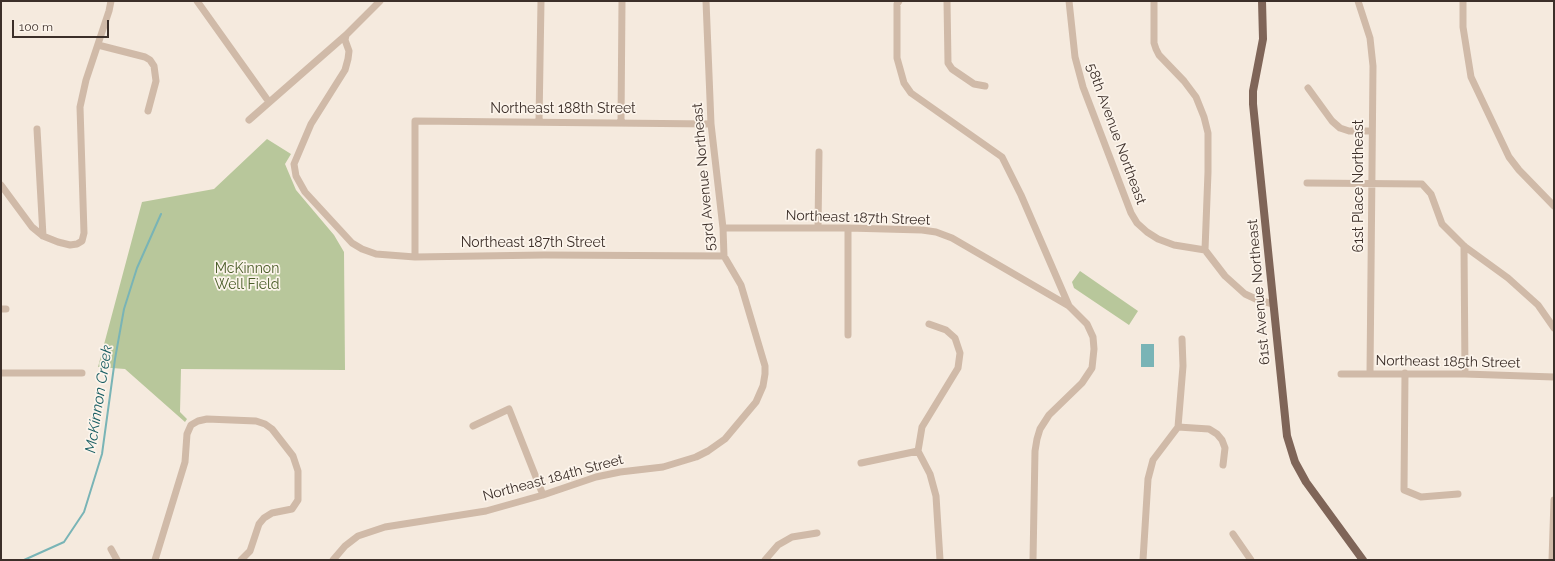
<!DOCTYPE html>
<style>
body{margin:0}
#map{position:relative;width:1555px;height:561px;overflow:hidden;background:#f5eade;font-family:Raleway,sans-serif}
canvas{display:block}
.frame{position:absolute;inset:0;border:2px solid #3c2f29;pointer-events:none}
.scale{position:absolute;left:12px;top:20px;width:97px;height:18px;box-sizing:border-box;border:2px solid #3c2f29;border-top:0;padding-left:5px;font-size:12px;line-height:14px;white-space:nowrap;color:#3c2f29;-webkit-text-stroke:3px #fcf4eb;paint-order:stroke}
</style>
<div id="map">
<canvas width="1555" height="561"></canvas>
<div class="frame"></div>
<div class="scale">100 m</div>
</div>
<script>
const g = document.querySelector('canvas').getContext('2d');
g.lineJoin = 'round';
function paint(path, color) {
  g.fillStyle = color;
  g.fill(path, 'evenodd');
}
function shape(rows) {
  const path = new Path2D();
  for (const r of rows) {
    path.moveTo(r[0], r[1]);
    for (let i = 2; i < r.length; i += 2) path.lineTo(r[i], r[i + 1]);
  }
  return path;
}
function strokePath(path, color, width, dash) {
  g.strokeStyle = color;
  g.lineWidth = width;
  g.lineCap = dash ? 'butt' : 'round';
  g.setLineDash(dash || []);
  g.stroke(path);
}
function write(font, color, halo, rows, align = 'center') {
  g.font = font + ' Raleway,sans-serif';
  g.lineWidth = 3.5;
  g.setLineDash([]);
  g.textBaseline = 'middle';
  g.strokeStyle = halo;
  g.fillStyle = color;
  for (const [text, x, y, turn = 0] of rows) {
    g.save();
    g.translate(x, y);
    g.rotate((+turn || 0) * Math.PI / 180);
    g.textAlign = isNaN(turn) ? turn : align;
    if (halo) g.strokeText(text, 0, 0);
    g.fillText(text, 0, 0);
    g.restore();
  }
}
const green = shape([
 [267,139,291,154,285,164,296,190,334,235,344,252,345,370,181,369,180,412,187,419,185,422,125,369,98,367,142,202,214,189],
 [1080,271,1138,311,1129,325,1074,288,1072,282]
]);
const water = shape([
 [1141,344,1154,344,1154,367,1141,367]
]);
const stream = shape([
 [24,560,64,542,84,512,102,454,115,359,124,309,137,268,161,214]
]);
const minor = shape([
 [197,1,269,102],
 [899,1,897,4,897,58,904,83,911,93,1002,157,1021,195,1069,306],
 [947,1,948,63,952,69,974,84,985,86],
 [1069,1,1075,57,1083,87,1131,213,1137,223,1147,232,1158,239,1174,245,1205,250],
 [1154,1,1154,43,1156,49,1159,55,1184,81,1196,97,1204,117,1208,133,1208,172,1205,250,1225,276,1245,294,1258,300,1273,304],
 [1358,1,1370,38,1373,66,1370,373],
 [1463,1,1463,27,1471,77,1509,157,1519,170,1554,206],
 [346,35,345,40,349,51,348,59,345,70,311,124,294,164,296,176,305,192,352,243,362,249,376,254,415,257,544,255,724,256],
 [98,45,145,57,150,60,154,66,156,81,148,111],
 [1308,88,1332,121,1340,128,1349,131,1371,131],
 [249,120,346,35,380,1],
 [539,122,541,1],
 [621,123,622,1],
 [37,129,43,236],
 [1307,183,1422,184,1431,194,1442,224,1464,246,1508,278,1538,305,1554,328],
 [1,185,32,227,43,236,58,242,70,245,77,244,82,241,84,233,80,107,86,80,109,11,111,1],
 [723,228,848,228,922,230,936,232,952,238,1069,306,1087,324,1093,337,1094,349,1092,368,1082,383,1049,415,1040,429,1037,439,1035,451,1033,560],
 [818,228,819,152],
 [1464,246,1465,374],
 [415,257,415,121,711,124],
 [1,309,6,309],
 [929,324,946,330,955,338,960,353,958,368,922,427,918,451,930,474,936,496,940,560],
 [848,335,848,228],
 [1,373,82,373],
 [1405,373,1404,490,1421,497,1458,494],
 [1341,374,1465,374,1554,377],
 [473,426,509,409,543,495],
 [1178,427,1209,429,1217,434,1222,440,1225,448,1223,465],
 [861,463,918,451],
 [1233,534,1251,560],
 [111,549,117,560],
 [155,560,185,462,187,434,191,425,198,421,207,419,256,421,265,424,272,429,293,456,298,471,298,500,292,509,272,513,264,518,259,524,250,551,241,560],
 [333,560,345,546,358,536,385,527,486,511,543,495,596,477,620,472,663,467,696,457,708,451,725,439,756,402,763,386,765,374,765,366,741,285,724,256,723,228,711,124,706,1],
 [765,560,778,545,792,537,817,533],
 [1143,560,1148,479,1153,460,1178,427,1183,366,1182,339],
 [1552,560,1554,500]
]);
const major = shape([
 [1262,1,1263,39,1253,91,1253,104,1287,436,1295,462,1306,482,1363,560]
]);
const streetNames = [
 ["Northeast 188th Street",563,109],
 ["58th Avenue Northeast",1116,134,70],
 ["53rd Avenue Northeast",704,177,-95],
 ["61st Place Northeast",1359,186,-90],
 ["Northeast 187th Street",858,218,2],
 ["Northeast 187th Street",533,243],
 ["61st Avenue Northeast",1259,292,-95],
 ["Northeast 185th Street",1448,362,1],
 ["Northeast 184th Street",553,478,-15]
];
const parkNames = [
 ["McKinnon",247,269],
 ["Well Field",247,285]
];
const waterNames = [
 ["McKinnon Creek",99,399,-81]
];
paint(green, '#b8c79b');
paint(water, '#79b4b6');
strokePath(stream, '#79b4b6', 2);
strokePath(minor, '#d0baa8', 7);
strokePath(major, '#7f6558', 8);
write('14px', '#3c2f29', '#fcf4eb', streetNames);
write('14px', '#4a5d29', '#fcf4eb', parkNames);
write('italic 15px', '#195e63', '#fcf4eb', waterNames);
</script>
